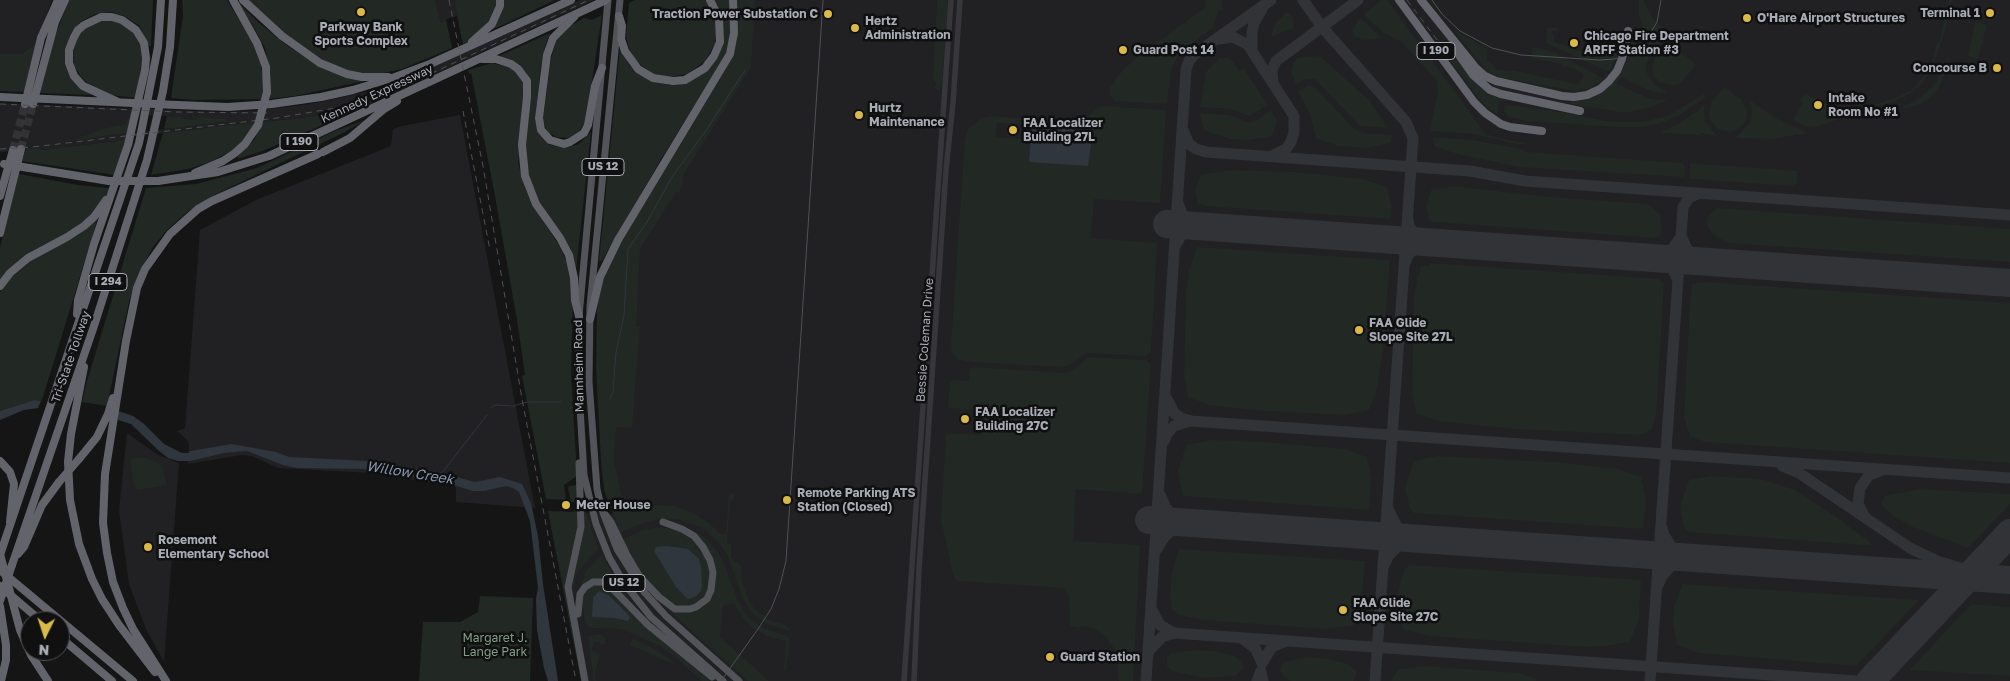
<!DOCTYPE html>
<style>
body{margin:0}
#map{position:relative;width:2010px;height:681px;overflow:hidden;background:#151516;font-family:"Golos Text",sans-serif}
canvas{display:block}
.north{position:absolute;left:20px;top:611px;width:50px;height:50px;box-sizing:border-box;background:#101011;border:1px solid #4d4e53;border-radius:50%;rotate:184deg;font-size:14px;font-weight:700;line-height:20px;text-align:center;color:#a9abb5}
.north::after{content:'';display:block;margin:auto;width:18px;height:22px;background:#dab949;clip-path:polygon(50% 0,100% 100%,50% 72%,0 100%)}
</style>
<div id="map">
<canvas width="2010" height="681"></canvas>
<div class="north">N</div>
</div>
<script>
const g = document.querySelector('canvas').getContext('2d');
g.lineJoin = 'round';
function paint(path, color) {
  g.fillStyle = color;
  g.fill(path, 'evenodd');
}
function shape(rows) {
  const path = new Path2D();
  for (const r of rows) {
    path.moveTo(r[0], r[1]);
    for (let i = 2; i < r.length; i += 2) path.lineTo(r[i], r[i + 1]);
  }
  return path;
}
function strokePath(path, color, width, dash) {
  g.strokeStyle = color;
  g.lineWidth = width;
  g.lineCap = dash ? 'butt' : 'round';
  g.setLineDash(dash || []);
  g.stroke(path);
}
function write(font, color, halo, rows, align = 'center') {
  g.font = font + ' "Golos Text",sans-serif';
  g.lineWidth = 5;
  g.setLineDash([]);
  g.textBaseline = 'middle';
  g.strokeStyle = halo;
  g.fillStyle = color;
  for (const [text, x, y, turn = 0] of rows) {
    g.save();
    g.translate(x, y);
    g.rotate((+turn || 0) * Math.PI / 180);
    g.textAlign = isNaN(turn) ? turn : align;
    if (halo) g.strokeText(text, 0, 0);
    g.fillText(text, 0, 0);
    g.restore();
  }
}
const built = shape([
 [0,0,52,0,36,43,22,54,0,53],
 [435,0,494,0,462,41,457,16,447,19,441,24],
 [580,0,594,0,368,105,315,116,127,137,117,141,41,150,37,148,0,152,0,103,221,112,253,111,310,104,372,91,411,77],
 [153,115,175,117,172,128,127,134,130,118],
 [748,0,2010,0,2010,681,581,681,548,511,617,514,611,495,625,247,744,65],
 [460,115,535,508,456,502,456,487,372,473,278,468,252,456,242,455,188,464,189,446,188,441,177,431,185,428,200,230,256,200,391,146,393,129,402,126],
 [127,433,158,455,179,463,164,662,146,629,129,584,119,510]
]);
const green = shape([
 [69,0,153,0,151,46,148,46,140,26,124,16,112,12,95,14,80,22,70,35,66,55,83,89,92,95,40,93,55,36],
 [182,0,227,0,252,41,261,66,264,85,264,97,261,97,261,99,194,100,171,98,183,16],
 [236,0,258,22,289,47,321,67,345,77,364,81,295,96,269,99,271,74,265,48,254,28],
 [246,0,435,0,441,23,446,20,452,48,402,69,383,73,359,73,333,66,315,55,291,39,259,13],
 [455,0,497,0,494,18,472,40,463,44],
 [503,0,555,0,492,30,499,18],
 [635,0,705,0,709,4,717,24,715,44,705,61,687,74,669,77,654,75,637,62,630,51,626,37,629,3],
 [714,0,729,0,730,42,725,56,660,161,602,261,599,261,620,48,630,66,641,75,655,82,670,85,687,82,702,74,717,58,723,21],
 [736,0,755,0,751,67,683,175,683,181,679,192,676,192,640,249,636,327,640,327,632,427,629,428,616,427,614,460,621,494,627,511,655,505,675,506,693,513,709,523,720,534,726,534,729,494,734,493,734,499,730,500,727,543,731,544,731,557,735,562,741,565,742,582,749,601,754,608,769,620,786,625,790,630,787,630,766,624,752,613,744,601,727,554,718,542,703,528,678,519,657,519,635,526,620,533,604,490,601,462,596,367,597,310,600,289,608,267,618,247,734,54,737,39],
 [937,0,948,0,942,84,940,89,937,90,934,88,937,85,933,79],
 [1205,0,1222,0,1223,9,1219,11,1213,25,1214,27,1179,53,1171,70,1167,104,1115,101,1112,98,1109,93,1110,87,1123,70,1139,56,1206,7],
 [1381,0,1387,0,1473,116,1482,131,1493,137,1528,144,1516,144,1474,134,1431,131,1431,124,1438,93,1437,81,1403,43,1384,33,1364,15],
 [1639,0,1643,0,1652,18,1677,43,1650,34,1644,29,1639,15],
 [1949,0,1952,0,1947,24,1933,67,1922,83,1911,93,1894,101,1815,127,1805,126,1793,120,1803,102,1800,101,1806,94,1835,109,1849,111,1872,106,1898,97,1913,89,1930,69,1937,43,1939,43],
 [1286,13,1289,13,1294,19,1293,28,1271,37,1275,24],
 [602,15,586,120,579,131,569,138,556,137,547,131,543,120,551,59,557,39,570,26,584,18,592,20],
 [1360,18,1381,37,1382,38,1364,40,1354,36,1353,29],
 [108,20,116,21,129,28,141,43,142,54,137,98,111,95,92,87,81,77,74,66,73,52,78,36,83,30,94,23],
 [1975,22,1987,25,1978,59,1968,56],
 [1547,28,1558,28,1559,30,1552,31,1552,34,1554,35,1554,42,1574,48,1574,50,1581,51,1581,52,1590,53,1600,32,1615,33,1617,35,1620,39,1620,47,1608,74,1600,82,1590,88,1575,91,1499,77,1490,73,1482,65,1454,30,1488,49,1487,60,1495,66,1495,69,1508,71,1511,70,1577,84,1580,83,1584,74,1572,68,1562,66,1562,64,1531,58,1532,49,1534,47,1553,52,1603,78,1609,72,1546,43],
 [550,33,546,43,541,66,535,118,538,133,550,145,564,148,579,144,591,132,576,271,567,245,533,191,526,166,526,141,531,85,526,73,515,62,499,56],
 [1634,34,1662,43,1651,53,1646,66,1647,73,1654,84,1668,92,1658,93,1647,90,1621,77,1617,84,1651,99,1668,100,1648,108,1629,112,1619,112,1571,104,1571,101,1586,100,1595,97,1614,82,1627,61],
 [36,43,24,92,0,91,0,53,22,54],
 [1668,48,1679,50,1696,65,1681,83,1673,86,1660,82,1654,76,1652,69,1655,57,1662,50],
 [1950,54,1944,77,1938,89,1929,99,1918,105,1903,109,1903,107,1918,99,1934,86],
 [1316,56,1322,58,1369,100,1388,128,1360,126,1315,79,1305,79,1296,85,1291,71,1295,61,1298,58],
 [1220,58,1227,58,1233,62,1239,70,1244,69,1268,105,1249,116,1232,109,1200,107,1206,72],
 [1456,58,1480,87,1495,96,1505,99,1498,105,1498,115,1481,102,1451,62],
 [492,63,511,68,516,72,524,84,518,163,525,188,532,204,560,247,570,270,573,296,571,373,577,476,564,485,566,500,546,499,522,376,525,375,517,320,495,196,473,82,471,73,469,74,468,70],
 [1309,85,1316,88,1355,130,1364,133,1392,135,1390,143,1367,148,1352,147,1338,146,1316,138,1310,114,1298,91],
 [1724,87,1741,99,1747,111,1746,119,1743,125,1737,130,1730,132,1717,129,1710,119,1709,110,1712,101],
 [1704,94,1706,97,1678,116,1659,124,1641,127,1614,127,1527,121,1507,116,1504,112,1505,107,1509,105,1566,113,1606,121,1641,122,1667,116],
 [1749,100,1776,118,1807,133,1773,139,1736,138,1750,123,1752,110],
 [368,105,265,150,238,159,238,156,254,140,262,122,315,116],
 [1103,106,1166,110,1160,203,1094,199,1091,238,1157,243,1151,353,1146,356,1087,353,1069,365,1061,367,970,362,958,359,952,353,951,343,965,140,968,129,982,118,992,116,1015,118,1022,119,1022,124,997,123,996,137,1025,139,1028,121,1047,126,1057,125,1076,117,1090,115,1098,107],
 [1704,106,1705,122,1717,136,1701,133,1700,135,1660,133,1678,124],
 [1271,110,1277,121,1272,136,1249,140,1229,139,1204,130,1200,113,1229,115,1250,123,1256,121],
 [167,116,181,117,181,119,197,120,198,117,227,119,227,121,164,129],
 [128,118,132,118,128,133,73,140,106,128,126,124],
 [365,120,345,132,214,195,187,212,167,230,153,247,140,272,129,301,107,406,82,402,87,381,146,188,196,184,257,168,335,131],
 [256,122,245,140,233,150,210,162,188,169,151,175,163,133],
 [127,137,114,175,22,161,26,149,37,148,41,150,117,141],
 [1433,137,1473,140,1521,149,1526,152,1683,163,1685,167,1684,177,1519,167,1457,154,1434,146],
 [1690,163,1797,171,1797,182,1793,186,1691,179,1689,177],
 [1230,170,1294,172,1364,179,1387,187,1392,210,1391,219,1205,206,1198,204,1195,190,1201,175],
 [19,174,78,185,109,188,101,204,93,215,77,227,38,248,11,268,0,282,0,247],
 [1455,186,1539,196,1648,204,1660,215,1662,228,1660,236,1655,238,1435,222,1429,220,1426,206,1431,190],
 [1717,208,2010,229,2010,262,1729,243,1713,235,1706,224,1707,217],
 [97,221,43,397,41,401,34,400,0,411,0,292,11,278,32,260],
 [1197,247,1390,260,1382,357,1377,389,1369,410,1346,415,1264,411,1209,405,1188,397,1184,374,1186,292,1189,270],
 [1431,263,1658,279,1664,283,1656,416,1651,430,1640,435,1515,429,1437,421,1416,413,1412,391,1414,299,1417,280,1421,266,1429,266],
 [1705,282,2010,303,2010,463,1705,442,1690,436,1684,418,1690,302,1692,284],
 [1089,357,1146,360,1151,364,1142,494,1076,489,1075,498,1073,541,1140,545,1133,681,1119,681,1117,656,1112,645,1104,635,1093,628,1081,626,1080,628,1070,626,1069,597,1064,588,959,581,954,578,941,520,946,435,951,433,981,435,983,411,950,408,948,406,950,382,953,380,969,381,970,370,973,367,1064,373,1074,369],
 [1211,440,1266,442,1345,449,1367,457,1371,479,1369,510,1184,496,1182,493,1178,471,1186,445],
 [1437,456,1555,462,1619,469,1641,477,1646,500,1643,529,1414,513,1410,509,1405,487,1414,461],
 [142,457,157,462,162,467,167,485,138,490,134,487,130,459],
 [1711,476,1761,479,1795,490,1836,517,1875,546,1689,532,1684,528,1680,507,1689,480],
 [577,485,578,532,567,576,584,681,581,681,548,511,574,512,575,502,571,502,568,488,569,486],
 [1920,489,2010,494,2010,504,1968,548,1913,527,1896,518,1881,504,1884,496],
 [583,502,598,549,578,571,572,591,570,586],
 [660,527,681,531,695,541,705,555,710,575,708,590,704,597,697,604,687,607,670,603,648,582,622,540,643,530],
 [689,529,706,538,718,553,725,565,738,601,749,618,763,628,787,636,790,639,786,670,784,670,786,641,767,636,753,628,743,618,734,604,723,605,720,637,769,681,748,681,665,607,666,606,672,610,707,603,713,560,704,543],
 [1180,549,1365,561,1360,619,1352,626,1324,629,1203,620,1179,615,1172,609,1170,596,1172,573,1178,552],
 [601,555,629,599,628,600,612,584,604,579,594,579,580,589,586,571],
 [1410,565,1641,580,1639,619,1630,642,1605,646,1586,647,1430,636,1405,630,1401,627,1397,618,1399,588,1404,570],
 [600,584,606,586,651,631,710,681,702,681,678,659,661,647,636,635,621,629,592,628,588,626,585,622,582,600,584,592,591,586],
 [1683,584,1919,600,1856,666,1699,653,1677,645,1673,623,1674,606],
 [480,596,533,598,530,681,419,681,423,622,460,622,478,612],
 [1971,604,2010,607,2010,676,1910,670],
 [600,634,605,638,605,645,595,641,591,650,600,654,595,672,596,681,594,681,588,638,589,636],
 [633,638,661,653,678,666,630,645],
 [1196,650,1214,651,1234,656,1241,661,1243,669,1235,676,1203,678,1172,671,1167,666,1167,658,1172,653],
 [1307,657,1328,659,1348,664,1356,671,1356,676,1353,681,1291,681,1283,676,1280,670,1284,662],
 [1426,666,1519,673,1535,678,1536,681,1391,681,1396,672,1400,669]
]);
const water = shape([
 [1078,120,1094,122,1088,166,1029,162,1032,127,1043,129,1058,129],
 [34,400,41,401,38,408,24,410,0,420,0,411],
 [118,411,133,416,144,424,164,444,182,453,188,453,191,451,231,444,276,452,289,457,368,461,435,471,475,482,500,477,522,484,531,503,538,536,543,584,558,681,548,681,544,668,537,630,536,598,538,588,530,521,519,492,513,488,506,486,484,491,473,491,440,481,363,469,297,468,283,465,247,451,224,453,190,461,178,461,168,458,158,450,131,424,118,420],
 [667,546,688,549,699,559,701,567,702,585,701,591,695,597,688,599,676,587,654,551,656,547],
 [599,591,608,595,621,607,630,617,628,621,614,618,592,617,593,598]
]);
const stream = shape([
 [610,399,613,392,616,352,624,315,628,249,647,222,672,177,707,129,745,70],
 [491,408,495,405,513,406,527,402,561,402],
 [441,474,487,415]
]);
const taxiway = shape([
 [1303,0,1322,27,1406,122,1413,138,1375,681],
 [1219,39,1233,37,1248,45,1294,116,1294,133,1291,142,1286,149,1272,156],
 [1252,50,1252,33,1254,23,1262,9],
 [1273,83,1272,70,1276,61,1358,0],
 [1182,128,1189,144,1196,149,1206,152,1470,171,1525,181,2010,215],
 [1178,203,1183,216,1199,227],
 [1408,219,1409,226,1415,234,1424,240,1434,242],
 [1682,238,1686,247,1692,255,1707,261],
 [1175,246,1182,234,1190,229,1199,227],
 [1654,257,1671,251,1680,238],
 [1654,257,1663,260,1671,266,1678,280],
 [1405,263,1408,255,1415,248,1432,243],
 [1191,421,2010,478],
 [1164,441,1167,434,1174,426,1191,421,1181,418,1174,413,1167,399],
 [1782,466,1799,473,1910,548,1937,561,1973,572,2010,580],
 [1865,517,1858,504,1860,488,1869,475,1880,471],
 [1662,528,1664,535,1671,546,1680,554,1692,558],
 [1157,549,1165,536,1175,528,1187,523,1174,517,1166,508,1161,496],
 [1384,565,1389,555,1397,547,1417,539,1397,527,1388,509],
 [1658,585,1662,576,1670,567,1681,561,1692,558],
 [1152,610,1160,625,1174,633],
 [1243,639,1255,648,1262,663,1272,647,1284,642],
 [1148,652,1162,637,1174,633,1856,681],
 [1146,681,1186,70,1189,61,1195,54,1271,0],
 [1257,681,1261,671,1263,681],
 [1650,681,1683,207,1689,198,1699,193]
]);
const runway = shape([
 [1167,224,2010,283],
 [1149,520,2010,580],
 [1870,681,2010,533]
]);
const motorwayTunnel = shape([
 [21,149,33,104],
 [13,150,25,104]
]);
const tertiary = shape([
 [904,681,951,0],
 [914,681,919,569,946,170,953,103,960,0]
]);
const primary = shape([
 [608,0,579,316,579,390,584,475,596,524,609,557,624,583,651,617,723,681],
 [620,0,590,306,589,382,597,489,602,510,617,549,645,593,666,616,739,681],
 [579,463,581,527,568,587,585,681],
 [605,514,611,522,627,555,640,577,659,597,675,609,690,609,696,607,707,599,711,590,713,572,710,560,703,547,694,536,682,529,663,522],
 [578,614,580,594,585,587,593,582,606,582,648,625,712,677]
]);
const motorway = shape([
 [233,0,257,43,266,67,267,92],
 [243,0,282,36,320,63,347,74,362,77,388,77],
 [1399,0,1474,102,1485,113,1501,124,1510,127,1542,131],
 [1421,0,1476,68,1485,76,1496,81,1562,96,1574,97,1587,95,1600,89,1609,81,1617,71,1622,59,1628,31],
 [619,16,622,26,621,39,625,51,638,69,653,78,673,81,685,80,705,68,714,56,720,42,719,18,710,0],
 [574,17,553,38,547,55,539,118,541,130,550,140,564,144,570,142,584,133,588,125,595,86,602,68],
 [472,42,492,24,500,6,500,0],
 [1454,48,1473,75,1490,90,1501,94,1580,111],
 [482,59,496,59,511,64,518,69,527,81,527,97,522,145,525,176,536,204,560,238,569,255,574,278,575,300,579,316],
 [0,97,21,98],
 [47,99,133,103],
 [25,104,41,38,58,0],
 [33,104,55,22,65,0],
 [177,105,228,107,272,104,321,97,353,90,395,77,430,64,571,0],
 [323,152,350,138,384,109,397,101],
 [29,168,109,181],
 [195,173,223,161,235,153,245,144,258,125],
 [158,181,218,172,269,156,606,0],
 [0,196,13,150],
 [0,233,21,149],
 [0,286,10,273,28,258,67,237,84,226,94,217,106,200],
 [77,314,78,300,94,244,128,145,145,70,146,58,144,43,136,30,122,20,112,17,101,17,84,25,78,30,74,37,69,50,69,63,74,76,83,86,118,102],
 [590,319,600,277,618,240,730,54,734,33,733,0],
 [84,367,71,434,68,462,70,500,79,544,92,579,102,599,119,625,155,672],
 [79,459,97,437,108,414,113,398],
 [0,461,10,472,14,484,10,522],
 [18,554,24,547,42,505,59,482],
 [0,555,139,143,158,47,161,0],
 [12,565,94,326,147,160,163,91,170,47,173,0],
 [0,570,133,681],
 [0,586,41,621],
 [0,606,6,645,6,660,1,681],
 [60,637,112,681],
 [166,681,133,629,123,608,113,582,107,553,103,523,105,474,126,341,137,288,145,269,170,234,198,209,212,201,318,154]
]);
const tram = shape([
 [1432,0,1442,14,1460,31,1492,48,1521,55,1600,60,1614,59,1628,55,1645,42,1657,22,1661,0],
 [721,681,758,629,771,609,779,589,786,561,823,0]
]);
const rail = shape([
 [449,0,483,166,522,399,576,681],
 [1407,0,1453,61],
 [0,104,176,112,267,113],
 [463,111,490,250],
 [0,149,33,147,277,118,347,106,398,89,589,0]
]);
const motorwayBridge = shape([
 [21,98,47,99],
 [133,103,177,105],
 [258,125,267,92],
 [4,164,29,168],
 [109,181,158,181],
 [59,482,79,459],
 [0,554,20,630,31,655,48,681],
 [0,601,12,565]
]);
const markers = [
 [361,12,5,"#dab949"],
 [1990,13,5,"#dab949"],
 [828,14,5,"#dab949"],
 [1747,18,5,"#dab949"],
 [855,28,5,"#dab949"],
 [1574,43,5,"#dab949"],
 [1123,50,5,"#dab949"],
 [1997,68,5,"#dab949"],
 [1818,105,5,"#dab949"],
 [859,115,5,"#dab949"],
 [1013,130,5,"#dab949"],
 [1359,330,5,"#dab949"],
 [965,419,5,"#dab949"],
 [787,500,5,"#dab949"],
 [566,505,5,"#dab949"],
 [148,547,5,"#dab949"],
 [1343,610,5,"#dab949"],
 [1050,657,5,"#dab949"]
];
const shields = [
 [1436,51,38],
 [299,142,38],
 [603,167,42],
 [108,282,38],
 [624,583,42]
];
const shieldNames = [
 ["I 190",1436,51],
 ["I 190",299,142],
 ["US 12",603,167],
 ["I 294",108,282],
 ["US 12",624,583]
];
const poiNames = [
 ["Terminal 1",1980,13,"right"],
 ["Traction Power Substation C",818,14,"right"],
 ["O'Hare Airport Structures",1757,18],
 ["Hertz",865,21],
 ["Administration",865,35],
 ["Parkway Bank",361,27,"center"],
 ["Sports Complex",361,41,"center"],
 ["Chicago Fire Department",1584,36],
 ["ARFF Station #3",1584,50],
 ["Guard Post 14",1133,50],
 ["Concourse B",1987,68,"right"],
 ["Intake",1828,98],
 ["Room No #1",1828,112],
 ["Hurtz",869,108],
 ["Maintenance",869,122],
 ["FAA Localizer",1023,123],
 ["Building 27L",1023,137],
 ["FAA Glide",1369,323],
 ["Slope Site 27L",1369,337],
 ["FAA Localizer",975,412],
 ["Building 27C",975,426],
 ["Remote Parking ATS",797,493],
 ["Station (Closed)",797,507],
 ["Meter House",576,505],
 ["Rosemont",158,540],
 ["Elementary School",158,554],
 ["FAA Glide",1353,603],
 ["Slope Site 27C",1353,617],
 ["Guard Station",1060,657]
];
const streetNames = [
 ["Kennedy Expressway",377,94,-25],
 ["Bessie Coleman Drive",925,340,-86],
 ["Tri-State Tollway",71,357,-71],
 ["Mannheim Road",579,366,-91]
];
const parkNames = [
 ["Margaret J.",495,638],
 ["Lange Park",495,652]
];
const waterNames = [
 ["Willow Creek",410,473,9]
];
paint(built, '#212123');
paint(green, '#222823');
paint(water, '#30363e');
strokePath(stream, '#30363e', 1);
strokePath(taxiway, '#323336', 11);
strokePath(runway, '#323336', 28);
strokePath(motorwayTunnel, '#333336', 8, [8, 4]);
strokePath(tertiary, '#37373b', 5.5);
strokePath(primary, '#53545a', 7);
strokePath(motorway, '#63646b', 8);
strokePath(tram, '#505156', 1);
strokePath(rail, '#505156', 1, [6, 5]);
strokePath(motorwayBridge, '#63646b', 8);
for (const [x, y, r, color] of markers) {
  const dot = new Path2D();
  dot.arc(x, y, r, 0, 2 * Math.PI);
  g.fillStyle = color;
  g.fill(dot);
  strokePath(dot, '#101011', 2);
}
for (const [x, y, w] of shields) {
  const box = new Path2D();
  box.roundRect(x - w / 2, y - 8.5, w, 17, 4);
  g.fillStyle = '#101011';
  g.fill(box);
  strokePath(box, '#a9abb5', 1);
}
write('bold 11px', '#a9abb5', null, shieldNames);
write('bold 12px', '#a9abb5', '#101011', poiNames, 'left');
write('12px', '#a9abb5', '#101011', streetNames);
write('12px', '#829d87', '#101011', parkNames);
write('italic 14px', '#8495ac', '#101011', waterNames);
</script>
